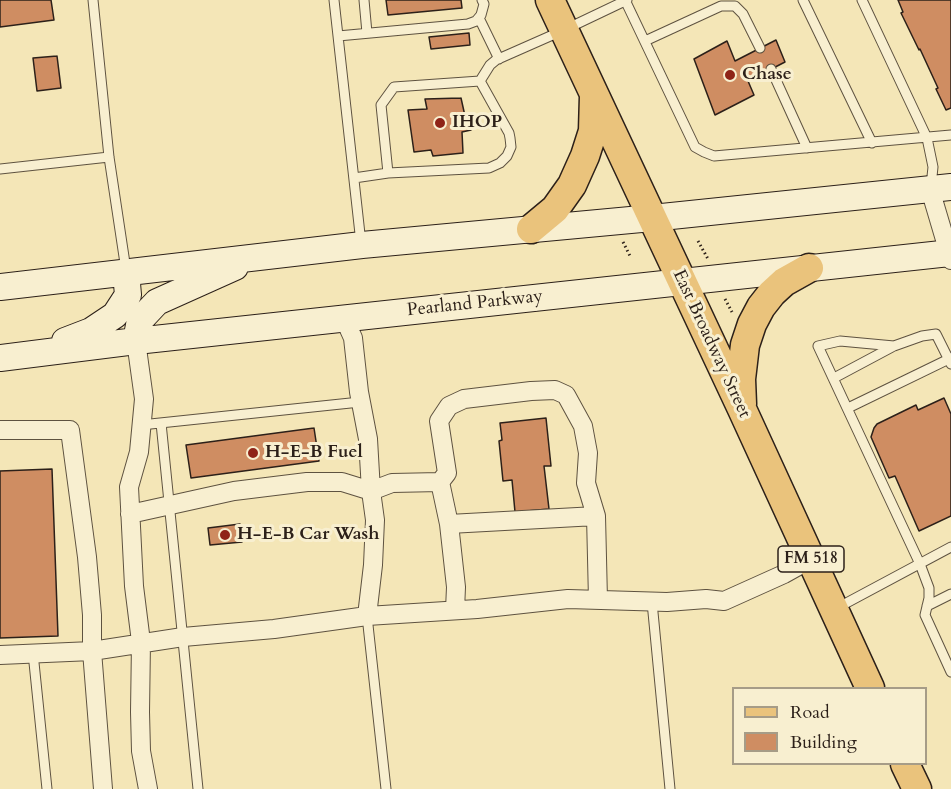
<!DOCTYPE html>
<style>
body{margin:0}
#map{position:relative;width:951px;height:789px;overflow:hidden;background:#f4e6b7;font-family:Cardo,serif}
canvas{display:block}
.legend{position:absolute;left:732px;top:687px;width:195px;height:78px;box-sizing:border-box;background:#f8efd0;border:2px solid #a69c87;margin:0;padding:8px 10px;list-style:none;font-size:18px;color:#2c2019}
.legend li{display:flex;align-items:center;gap:12px;height:30px}
.legend b{width:30px;border:2px solid #a69c87}
</style>
<div id="map">
<canvas width="951" height="789"></canvas>
<ul class="legend">
<li><b style="height:8px;background:#eac37c"></b>Road</li>
<li><b style="height:16px;background:#cf8d62"></b>Building</li>
</ul>
</div>
<script>
const g = document.querySelector('canvas').getContext('2d');
g.lineJoin = 'round';
function paint(path, color) {
  g.fillStyle = color;
  g.fill(path, 'evenodd');
}
function shape(rows) {
  const path = new Path2D();
  for (const r of rows) {
    path.moveTo(r[0], r[1]);
    for (let i = 2; i < r.length; i += 2) path.lineTo(r[i], r[i + 1]);
  }
  return path;
}
function strokePath(path, color, width, dash) {
  g.strokeStyle = color;
  g.lineWidth = width;
  g.lineCap = dash ? 'butt' : 'round';
  g.setLineDash(dash || []);
  g.stroke(path);
}
function write(font, color, halo, rows, align = 'center') {
  g.font = font + ' Cardo,serif';
  g.lineWidth = 6;
  g.setLineDash([]);
  g.textBaseline = 'middle';
  g.strokeStyle = halo;
  g.fillStyle = color;
  for (const [text, x, y, turn = 0] of rows) {
    g.save();
    g.translate(x, y);
    g.rotate((+turn || 0) * Math.PI / 180);
    g.textAlign = isNaN(turn) ? turn : align;
    if (halo) g.strokeText(text, 0, 0);
    g.fillText(text, 0, 0);
    g.restore();
  }
}
const building = shape([
 [0,0,51,0,54,20,0,27,0,0],
 [386,0,461,0,462,8,388,15,386,0],
 [898,0,951,0,951,108,946,110,936,89,938,88,920,49,919,50,901,13,903,12,898,0],
 [469,33,470,45,431,49,429,37,469,33],
 [776,40,785,62,748,81,754,95,715,115,694,59,727,41,735,61,776,40],
 [57,56,61,88,37,91,33,58,57,56],
 [461,98,465,116,471,114,471,130,462,132,463,153,433,156,431,150,414,152,408,110,427,109,425,99,461,98],
 [944,398,951,414,951,516,919,531,895,476,889,478,871,437,874,428,877,424,916,405,918,410,944,398],
 [546,418,551,466,544,466,549,509,515,512,512,480,503,481,499,441,502,440,500,423,546,418],
 [314,428,319,461,191,478,186,445,314,428],
 [52,469,58,636,0,638,0,471,52,469],
 [240,524,242,542,210,545,208,528,240,524]
]);
const path = shape([
 [698,241,708,259],
 [623,242,630,256],
 [725,299,732,312]
]);
const lane = shape([
 [93,0,109,157,126,270],
 [334,0,361,243],
 [364,0,367,33],
 [625,0,695,147,704,152,714,156,951,135],
 [803,0,872,143],
 [862,0,927,138,933,167,931,186],
 [479,18,499,59],
 [338,36,468,24,476,21,481,15,484,4,482,0],
 [645,41,721,6,735,6,743,14,760,48],
 [771,69,807,148],
 [0,169,109,157],
 [388,173,489,168,500,163,507,156,511,147,510,138,509,133,480,81],
 [354,178,388,173,381,105,394,87,480,81,490,65,496,60,564,30,627,0],
 [894,346,840,341,818,346,920,564,929,588,929,598,925,615,951,672],
 [834,378,894,346,922,336,936,334,951,364],
 [848,408,951,358],
 [161,423,198,789],
 [141,425,360,402],
 [652,602,670,789],
 [927,606,951,594],
 [837,608,951,547],
 [367,616,386,789],
 [33,653,47,789]
]);
const street = shape([
 [930,189,951,260],
 [344,318,353,338,359,392,368,439,371,491,375,520,373,565,367,616],
 [136,341,144,399,139,452,129,487,134,586,141,642,140,712,141,751,148,789],
 [0,430,70,430,87,557,92,615,92,651,183,637,274,629,367,616,477,609,568,599,667,602,706,599,724,601,784,574,811,559],
 [440,482,449,524,456,587,455,610],
 [130,514,234,491,307,482,342,482,371,491,392,483,440,482,447,473,439,421,449,406,464,399,531,391,555,390,566,395,583,426,588,453,586,483,596,516,598,600],
 [449,524,596,516],
 [0,655,92,651,103,789]
]);
const secondary = shape([
 [0,287,362,245,652,218,951,187],
 [65,341,91,331,115,315,128,295,126,272],
 [136,341,140,320,157,302,235,267],
 [0,358,136,341,951,253]
]);
const primary = shape([
 [550,0,742,409,870,688],
 [531,229,555,209,572,185,585,156,593,131,594,96],
 [742,404,741,379,745,345,752,324,761,307,772,293,784,282,809,268],
 [905,764,917,789]
]);
const markers = [
 [730,75,6,"#8f2418"],
 [440,123,6,"#8f2418"],
 [253,453,6,"#8f2418"],
 [225,535,6,"#8f2418"]
];
const shields = [
 [811,559,66]
];
const shieldNames = [
 ["FM 518",811,559]
];
const poiNames = [
 ["Chase",742,75],
 ["IHOP",452,123],
 ["H-E-B Fuel",265,453],
 ["H-E-B Car Wash",237,535]
];
const streetNames = [
 ["Pearland Parkway",475,304,-6],
 ["East Broadway Street",711,344,65]
];
paint(building, '#cf8d62');
strokePath(building, '#2c2019', 1.5);
strokePath(lane, '#5e5240', 11);
strokePath(street, '#5e5240', 20);
strokePath(secondary, '#2c2019', 28);
strokePath(primary, '#2c2019', 31);
strokePath(path, '#2c2019', 3, [1.5, 3]);
strokePath(lane, '#f8efd0', 9);
strokePath(street, '#f8efd0', 18);
strokePath(secondary, '#f8efd0', 26);
strokePath(primary, '#eac37c', 28);
for (const [x, y, r, color] of markers) {
  const dot = new Path2D();
  dot.arc(x, y, r, 0, 2 * Math.PI);
  g.fillStyle = color;
  g.fill(dot);
  strokePath(dot, '#f8efd0', 2);
}
for (const [x, y, w] of shields) {
  const box = new Path2D();
  box.roundRect(x - w / 2, y - 13, w, 26, 4.5);
  g.fillStyle = '#f8efd0';
  g.fill(box);
  strokePath(box, '#2c2019', 1.5);
}
write('bold 16px', '#2c2019', null, shieldNames);
write('bold 18px', '#2c2019', '#f8efd0', poiNames, 'left');
write('18px', '#2c2019', '#f8efd0', streetNames);
</script>
